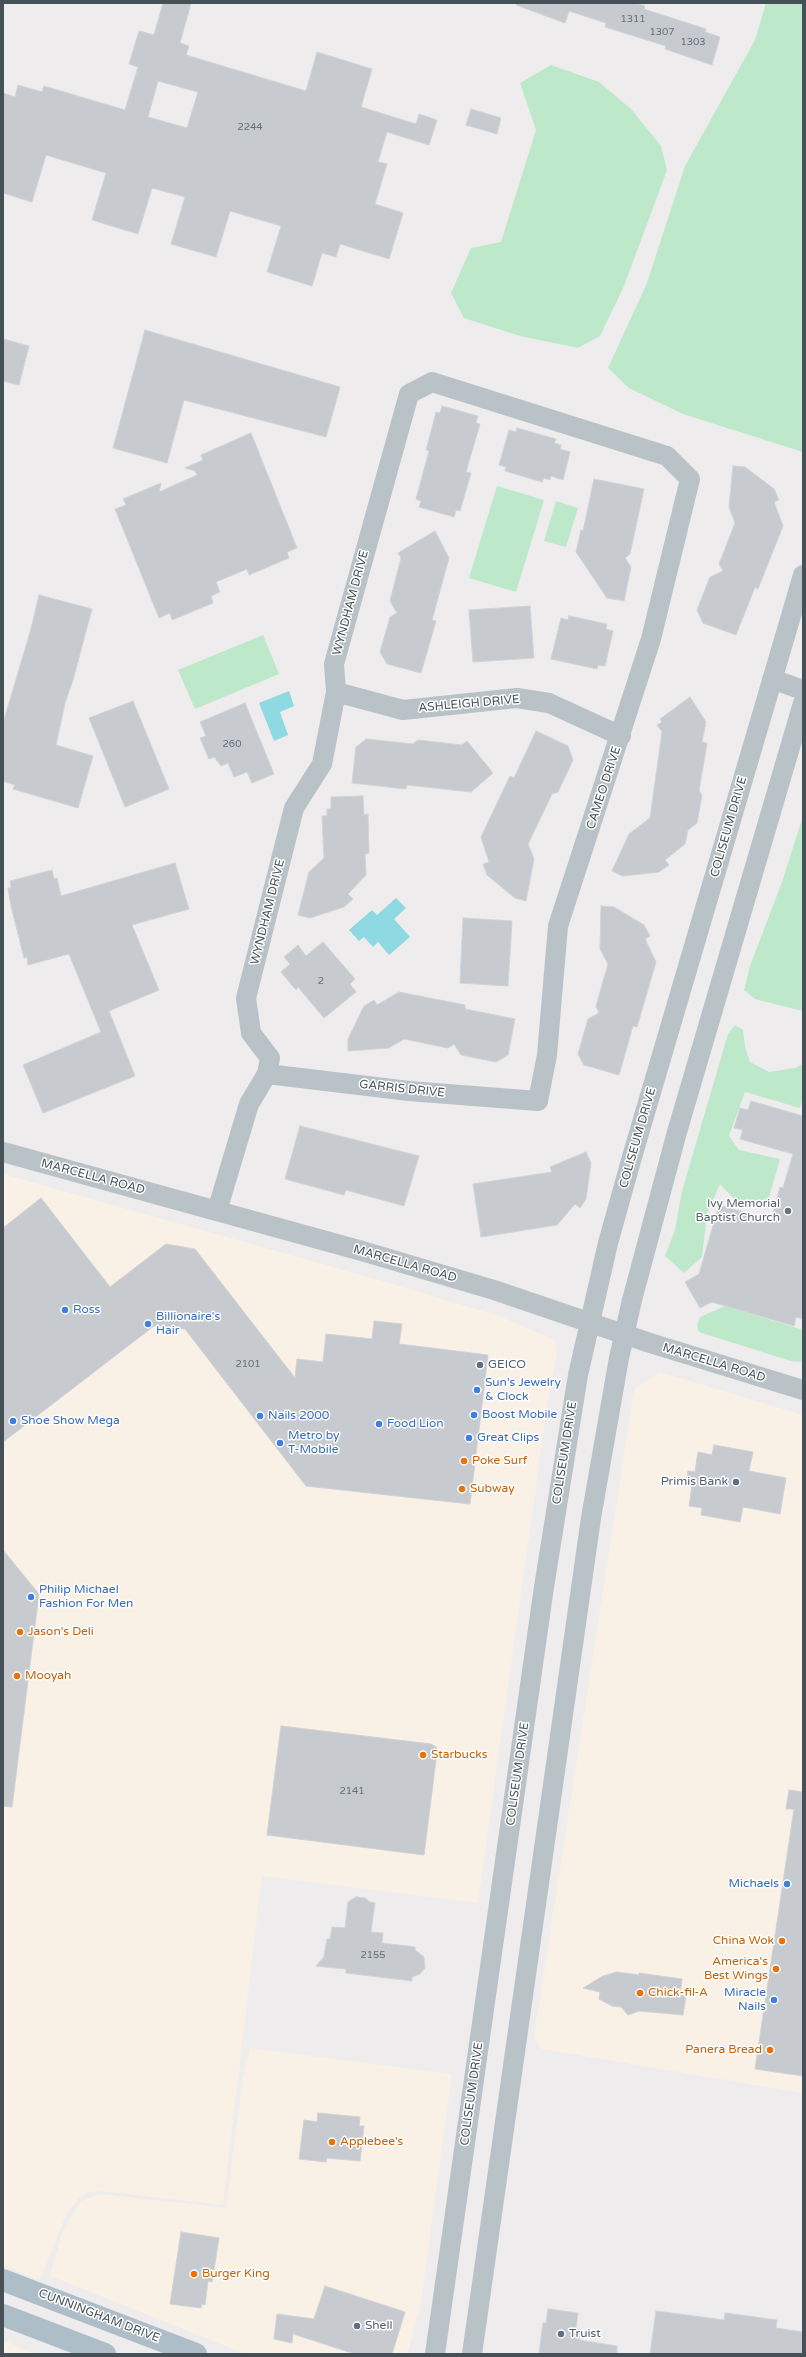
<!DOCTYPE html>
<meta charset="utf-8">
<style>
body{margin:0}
#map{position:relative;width:806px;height:2357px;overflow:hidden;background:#eeecec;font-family:"Varela Round",sans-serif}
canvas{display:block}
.frame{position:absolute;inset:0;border:4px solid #465157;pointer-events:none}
</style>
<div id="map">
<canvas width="806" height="2357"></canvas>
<div class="frame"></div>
</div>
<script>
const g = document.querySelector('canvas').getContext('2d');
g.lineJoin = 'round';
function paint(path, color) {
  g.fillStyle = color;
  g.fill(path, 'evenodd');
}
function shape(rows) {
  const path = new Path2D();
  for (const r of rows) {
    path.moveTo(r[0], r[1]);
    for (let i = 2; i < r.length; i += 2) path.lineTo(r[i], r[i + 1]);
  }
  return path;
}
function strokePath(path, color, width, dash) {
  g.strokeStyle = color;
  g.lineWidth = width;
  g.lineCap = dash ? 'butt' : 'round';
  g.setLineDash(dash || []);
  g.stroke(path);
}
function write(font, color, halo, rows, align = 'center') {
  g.font = font + ' "Varela Round",sans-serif';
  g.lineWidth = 3;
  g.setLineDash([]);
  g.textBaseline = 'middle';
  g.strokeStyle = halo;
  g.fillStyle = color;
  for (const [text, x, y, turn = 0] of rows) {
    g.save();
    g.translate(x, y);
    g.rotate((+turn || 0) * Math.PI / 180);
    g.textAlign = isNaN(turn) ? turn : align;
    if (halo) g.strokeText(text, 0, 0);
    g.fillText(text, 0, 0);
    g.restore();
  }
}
const commercial = shape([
 [3,1174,379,1280,499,1316,555,1340,557,1353,547,1407,478,1903,262,1876,223,2205,102,2191,87,2192,78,2199,67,2213,40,2280,3,2266],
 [660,1372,803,1415,803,2093,542,2049,534,2038,634,1389],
 [250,2048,452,2074,420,2310,407,2354,245,2354,50,2276,62,2233,81,2201,100,2194,226,2208,243,2078],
 [3,2340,35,2354,3,2354]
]);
const green = shape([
 [766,3,803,3,803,452,683,414,629,388,608,368,647,283,685,166,755,40],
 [551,65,599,82,631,109,661,146,667,170,624,286,600,336,578,348,520,336,464,318,451,293,471,248,501,242,536,130,520,83],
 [497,486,544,500,516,592,469,578],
 [556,501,578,508,566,547,544,541],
 [263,635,279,674,195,709,178,670],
 [803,816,803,1011,755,999,744,990,750,966,782,882],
 [735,1025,743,1030,745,1047,750,1062,769,1072,795,1068,803,1064,803,1099,800,1108,745,1092,729,1136,739,1150,780,1159,766,1208,738,1203,720,1184,707,1213,702,1257,684,1273,665,1256,675,1230,682,1191,728,1034],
 [725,1306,803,1330,803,1362,791,1361,699,1332,697,1326,700,1317]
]);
const water = shape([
 [289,691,294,706,280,712,288,735,274,741,259,703],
 [396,898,406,908,394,919,410,937,389,955,378,942,373,947,364,937,359,941,349,930,372,910,377,915]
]);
const building = shape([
 [163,3,191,3,180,43,189,46,186,55,306,91,317,52,372,69,361,107,416,124,419,114,437,120,429,145,387,132,378,162,387,164,375,204,403,213,389,259,340,244,336,257,322,253,312,286,267,272,281,226,230,211,216,257,171,244,185,197,152,188,138,234,92,220,106,173,46,155,32,202,3,193,3,93,15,97,18,85,42,92,44,86,125,110,138,67,129,64,139,31,154,35,163,3],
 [158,81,198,92,187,128,148,117,158,81],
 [517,3,635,3,645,6,644,9,706,29,705,32,720,37,712,65,665,49,666,46,605,27,606,23,569,11,565,23,516,5,517,3],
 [471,109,501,118,497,134,466,125,471,109],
 [145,330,340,387,326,437,184,400,167,463,113,448,145,330],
 [3,339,29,346,19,385,3,381,3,339],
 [442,406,478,416,476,423,480,424,466,472,471,473,460,511,456,510,454,517,419,507,421,501,416,499,429,451,426,450,432,428,436,412,440,413,442,406],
 [517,428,556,439,554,443,561,445,560,449,570,452,563,480,551,476,550,480,544,478,542,482,505,471,506,467,499,465,509,430,516,432,517,428],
 [251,433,297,548,287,552,289,558,249,575,247,569,216,582,220,592,211,596,213,603,172,620,170,613,159,618,115,509,126,505,123,499,161,483,159,492,197,475,195,471,185,468,203,460,201,455,251,433],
 [733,466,745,467,774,489,779,500,774,502,783,526,758,589,755,587,736,635,703,623,697,610,710,577,723,571,719,564,735,523,729,507,733,466],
 [594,479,644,489,630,554,625,558,631,567,624,601,607,598,576,552,581,530,583,531,594,479],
 [435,531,449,558,432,620,436,621,421,673,387,664,380,652,390,617,397,613,390,601,401,558,398,553,435,531],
 [39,595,92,609,73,680,65,703,56,745,93,756,78,808,13,789,15,785,3,781,3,723,31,629,39,595],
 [530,606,534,658,473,662,469,610,530,606],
 [569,616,607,624,606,629,613,631,605,666,598,665,597,669,551,659,561,618,568,620,569,616],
 [690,697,706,722,702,742,707,743,699,791,702,795,697,823,688,830,685,844,665,860,669,865,659,872,623,876,612,871,629,834,650,818,662,732,657,725,662,722,660,719,690,697],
 [133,701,169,789,125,807,89,718,133,701],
 [245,703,274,774,252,783,247,772,234,777,228,763,221,766,214,757,209,759,200,738,206,736,200,722,245,703],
 [536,731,568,746,573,760,558,792,552,794,528,844,534,859,526,901,515,898,487,875,483,864,489,862,481,837,510,776,514,778,536,731],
 [366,739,413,744,418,740,462,745,467,741,493,773,471,792,407,785,406,789,352,783,356,747,366,739],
 [363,796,364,815,368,814,369,853,365,854,366,875,348,894,353,899,344,907,310,918,298,915,309,872,324,858,322,816,327,816,327,809,331,809,331,797,363,796],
 [175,863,189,909,132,925,159,990,109,1011,135,1076,43,1113,23,1065,101,1032,69,954,28,965,27,957,24,958,11,906,8,888,11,888,10,881,52,870,54,879,57,878,61,896,175,863],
 [601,906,614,907,644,925,650,936,645,939,656,962,637,1027,633,1026,619,1075,584,1065,578,1054,588,1019,599,1013,596,1006,608,964,600,949,601,906],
 [463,918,512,921,508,986,460,983,463,918],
 [323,942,355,979,350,984,356,992,324,1018,298,987,296,990,281,972,290,964,284,957,298,945,306,956,323,942],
 [399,992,465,1005,465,1009,515,1019,508,1055,496,1062,461,1055,454,1044,448,1048,404,1039,389,1048,348,1051,348,1039,364,1006,374,1000,377,1005,399,992],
 [751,1101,803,1116,803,1319,796,1317,794,1326,712,1302,700,1308,685,1282,699,1274,719,1205,771,1220,780,1187,783,1188,793,1154,740,1139,743,1130,734,1128,740,1108,748,1110,751,1101],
 [300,1126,419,1156,404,1206,346,1190,344,1195,285,1179,300,1126],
 [586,1152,591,1163,586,1199,580,1208,575,1204,557,1225,481,1237,473,1184,552,1172,550,1167,586,1152],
 [41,1198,110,1287,166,1244,195,1249,295,1378,297,1359,323,1362,326,1334,372,1339,374,1321,402,1324,399,1344,488,1355,470,1504,306,1486,185,1329,154,1326,3,1442,3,1228,41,1198],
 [714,1445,753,1452,749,1471,786,1478,780,1514,743,1507,740,1522,701,1515,702,1508,689,1506,692,1486,686,1485,688,1471,695,1472,698,1452,712,1455,714,1445],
 [3,1550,39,1594,12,1807,3,1806,3,1550],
 [281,1726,431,1744,436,1747,437,1752,424,1855,267,1835,281,1726],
 [789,1790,803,1792,803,2076,755,2069,794,1809,786,1809,789,1790],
 [356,1897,365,1898,370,1902,375,1903,371,1932,383,1933,382,1943,415,1947,415,1950,424,1957,425,1968,420,1974,412,1977,412,1981,346,1973,346,1969,316,1966,324,1957,327,1939,330,1939,332,1927,345,1928,348,1902,356,1897],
 [617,1972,639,1975,639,1973,682,1979,680,1995,686,1996,683,2015,639,2011,628,2015,621,2007,612,2006,599,1999,600,1992,583,1988,603,1976,617,1972],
 [318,2113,360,2117,359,2126,364,2126,360,2161,327,2158,326,2162,299,2159,304,2120,317,2122,318,2113],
 [181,2232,219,2238,212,2282,208,2281,205,2305,202,2304,201,2308,170,2304,181,2232],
 [325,2286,405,2312,392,2354,355,2354,293,2334,292,2343,274,2339,277,2314,314,2319,325,2286],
 [548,2309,578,2313,576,2329,580,2329,579,2340,617,2346,617,2354,539,2354,543,2323,546,2323,548,2309],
 [656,2311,724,2320,725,2313,777,2320,776,2328,803,2332,803,2354,650,2354,656,2311]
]);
const minor = shape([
 [772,679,803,690],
 [336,692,403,710,517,698,549,703,621,736],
 [3,1152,362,1251,494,1290,647,1342,803,1390],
 [217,1211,249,1104,267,1074,270,1058,251,1033,246,998,294,808,322,764,336,692,334,664,409,394,432,382,667,456,690,479,651,639,558,926,547,1055,538,1101,409,1091,267,1074],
 [435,2354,544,1587,578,1375,608,1243,632,1157,803,575],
 [472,2354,591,1518,619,1358,632,1300,677,1132,803,703]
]);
const major = shape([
 [3,2280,196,2354],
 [3,2315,105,2354]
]);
const markers = [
 [788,1211,4,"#6b7280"],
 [65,1310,4,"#3f7fe0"],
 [148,1324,4,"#3f7fe0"],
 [480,1365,4,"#5c6f8a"],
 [477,1390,4,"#3f7fe0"],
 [474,1415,4,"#3f7fe0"],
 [260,1416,4,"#3f7fe0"],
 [13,1421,4,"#3f7fe0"],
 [379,1424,4,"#3f7fe0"],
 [469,1438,4,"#3f7fe0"],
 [280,1443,4,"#3f7fe0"],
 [464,1461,4,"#e8710a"],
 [736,1482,4,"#5c6f8a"],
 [462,1489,4,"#e8710a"],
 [31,1597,4,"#3f7fe0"],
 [20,1632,4,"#e8710a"],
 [17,1676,4,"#e8710a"],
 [423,1755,4,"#e8710a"],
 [787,1884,4,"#3f7fe0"],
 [782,1941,4,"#e8710a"],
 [776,1969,4,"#e8710a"],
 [640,1993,4,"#e8710a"],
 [774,2000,4,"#3f7fe0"],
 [770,2050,4,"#e8710a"],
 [332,2142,4,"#e8710a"],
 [194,2274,4,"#e8710a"],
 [357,2326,4,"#5c6f8a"],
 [561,2334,4,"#5c6f8a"]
];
const numberNames = [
 ["1311",633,19],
 ["1307",662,32],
 ["1303",693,42],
 ["2244",250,127],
 ["260",232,744],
 ["2",321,981],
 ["2101",248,1364],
 ["2141",352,1791],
 ["2155",373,1955]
];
const streetNames = [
 ["WYNDHAM DRIVE",351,603,-75],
 ["ASHLEIGH DRIVE",469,704,-5],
 ["CAMEO DRIVE",604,788,-72],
 ["COLISEUM DRIVE",729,827,-74],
 ["WYNDHAM DRIVE",268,912,-76],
 ["GARRIS DRIVE",402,1089,6],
 ["COLISEUM DRIVE",638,1138,-74],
 ["MARCELLA ROAD",93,1177,15],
 ["MARCELLA ROAD",405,1264,16],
 ["MARCELLA ROAD",714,1363,17],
 ["COLISEUM DRIVE",565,1453,-81],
 ["COLISEUM DRIVE",518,1774,-82],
 ["COLISEUM DRIVE",472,2094,-82],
 ["CUNNINGHAM DRIVE",99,2316,21]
];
const worshipNames = [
 ["Ivy Memorial",780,1204],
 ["Baptist Church",780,1218]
];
const shopNames = [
 ["Ross",73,1310],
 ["Billionaire's",156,1317],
 ["Hair",156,1331],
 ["Sun’s Jewelry",485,1383],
 ["& Clock",485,1397],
 ["Boost Mobile",482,1415],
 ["Nails 2000",268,1416],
 ["Shoe Show Mega",21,1421],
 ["Food Lion",387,1424],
 ["Metro by",288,1436],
 ["T-Mobile",288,1450],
 ["Great Clips",477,1438],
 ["Philip Michael",39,1590],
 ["Fashion For Men",39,1604],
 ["Michaels",779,1884,"right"],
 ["Miracle",766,1993,"right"],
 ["Nails",766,2007,"right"]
];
const serviceNames = [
 ["GEICO",488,1365],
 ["Primis Bank",728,1482,"right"],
 ["Shell",365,2326],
 ["Truist",569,2334]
];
const foodNames = [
 ["Poke Surf",472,1461],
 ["Subway",470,1489],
 ["Jason's Deli",28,1632],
 ["Mooyah",25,1676],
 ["Starbucks",431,1755],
 ["China Wok",774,1941,"right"],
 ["America's",768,1962,"right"],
 ["Best Wings",768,1976,"right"],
 ["Chick-fil-A",648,1993],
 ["Panera Bread",762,2050,"right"],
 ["Applebee's",340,2142],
 ["Burger King",202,2274]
];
paint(commercial, '#f9f1e5');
paint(green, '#bde9ca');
paint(water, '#8ed9e2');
paint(building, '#c7cace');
strokePath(building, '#d0d3d7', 1);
strokePath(minor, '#b8c2c7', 20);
strokePath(major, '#aebec8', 22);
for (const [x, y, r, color] of markers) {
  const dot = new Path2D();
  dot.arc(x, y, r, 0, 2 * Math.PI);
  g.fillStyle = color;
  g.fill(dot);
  strokePath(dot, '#fff', 1.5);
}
write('10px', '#666f75', null, numberNames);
write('12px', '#465157', '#fff', streetNames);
write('12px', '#5b616d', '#fff', worshipNames, 'right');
write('12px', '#366cbe', '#fff', shopNames, 'left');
write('12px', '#4e5e75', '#fff', serviceNames, 'left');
write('12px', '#c56008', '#fff', foodNames, 'left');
</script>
